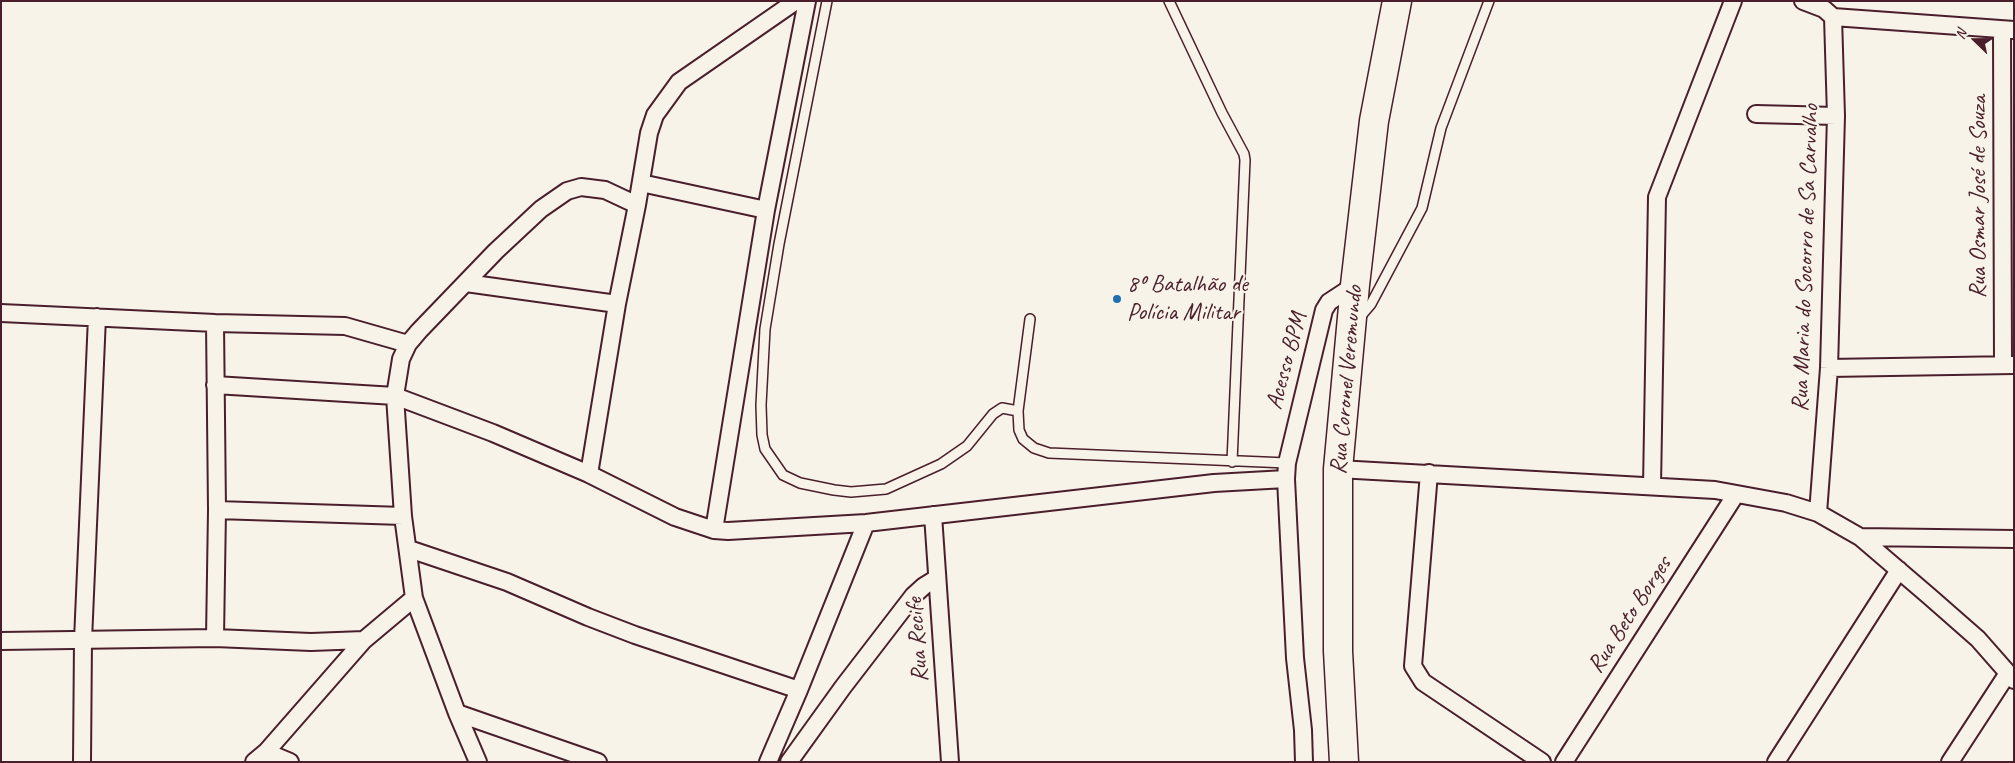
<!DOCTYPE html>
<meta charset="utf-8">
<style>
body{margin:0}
#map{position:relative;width:2015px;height:763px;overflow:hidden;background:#f7f3e8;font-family:Caveat,sans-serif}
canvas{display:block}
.frame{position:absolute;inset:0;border:2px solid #4a1f2b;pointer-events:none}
.north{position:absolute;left:1950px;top:15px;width:50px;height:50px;-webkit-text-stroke:4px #f7f3e8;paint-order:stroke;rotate:292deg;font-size:14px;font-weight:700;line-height:20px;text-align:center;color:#4a1f2b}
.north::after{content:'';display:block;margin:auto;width:18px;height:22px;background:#4a1f2b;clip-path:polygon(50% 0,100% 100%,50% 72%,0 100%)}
</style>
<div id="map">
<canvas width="2015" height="763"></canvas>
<div class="frame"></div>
<div class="north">N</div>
</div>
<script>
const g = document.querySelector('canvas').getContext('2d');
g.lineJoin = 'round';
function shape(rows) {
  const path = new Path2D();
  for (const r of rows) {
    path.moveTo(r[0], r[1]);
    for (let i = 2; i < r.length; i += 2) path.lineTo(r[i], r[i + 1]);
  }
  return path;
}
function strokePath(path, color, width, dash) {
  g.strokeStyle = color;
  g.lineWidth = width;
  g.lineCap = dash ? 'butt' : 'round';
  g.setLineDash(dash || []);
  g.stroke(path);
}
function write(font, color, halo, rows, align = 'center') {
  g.font = font + ' Caveat,sans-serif';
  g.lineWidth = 4.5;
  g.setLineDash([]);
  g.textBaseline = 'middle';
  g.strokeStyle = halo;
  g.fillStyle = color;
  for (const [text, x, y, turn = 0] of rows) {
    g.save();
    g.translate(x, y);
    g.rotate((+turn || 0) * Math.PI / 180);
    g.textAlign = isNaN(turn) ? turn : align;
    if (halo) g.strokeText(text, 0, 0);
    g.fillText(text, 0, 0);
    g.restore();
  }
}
const lane = shape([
 [827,1,779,244,765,329,761,405,762,435,765,449,783,475,800,483,834,490,851,492,886,489,941,464,967,446,993,414,1002,408,1018,411,1019,430,1023,439,1034,448,1049,453,1287,463],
 [1169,1,1222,113,1244,154,1245,160,1232,462],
 [1359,318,1371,304,1422,208,1441,128,1489,1],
 [1018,411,1030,319]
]);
const street = shape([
 [1803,1,1824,9,1833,17,1836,116,1829,368,1818,513],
 [1833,17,2014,30],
 [2002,30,2003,365],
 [1756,114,1836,116],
 [641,183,766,210],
 [466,283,617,304],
 [1,313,215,323,345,326,408,344],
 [215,323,217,510,215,638],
 [1829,368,2014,365],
 [215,385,395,396,493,433,589,474,675,517,714,530,728,531,866,523,1214,483,1286,479],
 [1338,469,1715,490,1786,503,1818,513,1860,537,1929,596,1978,639,2014,680],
 [1429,473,1413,666,1423,682,1542,762],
 [589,474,617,304,637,205,649,133,655,115,679,82,796,1],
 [1652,486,1657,197,1733,1],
 [217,510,403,516],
 [933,515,950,762],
 [714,530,766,210,807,1],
 [1860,537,2014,539],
 [409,549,507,582,588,617,635,635,799,690],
 [1,641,215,638,311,642,364,640],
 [457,713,598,762],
 [266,752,290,762],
 [82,762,83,640,97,317],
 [254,762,266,752,364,640,414,598],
 [478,762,457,713,414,598,403,516,395,396,401,359,408,344,419,331,496,251,541,209,567,191,581,187,605,190,637,205],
 [768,762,799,690,866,523],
 [789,762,843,687,913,596,924,586,937,578],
 [1304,762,1303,730,1295,658,1286,479,1287,463,1324,310,1329,302,1355,285],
 [1564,762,1736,494],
 [1776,762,1899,570],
 [1950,762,2008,673]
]);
const highway = shape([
 [1344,762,1338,651,1338,469,1355,285,1374,121,1397,1]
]);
const markers = [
 [1117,299,5,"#1f6fb2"]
];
const streetNames = [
 ["Rua Osmar José de Souza",1979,197,-90],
 ["Rua Maria do Socorro de Sa Carvalho",1806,258,-88],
 ["Acesso BPM",1287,361,-75],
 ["Rua Coronel Veremundo",1347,380,-85],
 ["Rua Beto Borges",1630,615,-57],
 ["Rua Recife",918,640,-94]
];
const poiNames = [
 ["8º Batalhão de",1127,285],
 ["Polícia Militar",1127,313]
];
strokePath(lane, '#4a1f2b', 12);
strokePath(street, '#4a1f2b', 20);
strokePath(highway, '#4a1f2b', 31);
strokePath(lane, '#f7f3e8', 9);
strokePath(street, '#f7f3e8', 16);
strokePath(highway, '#f7f3e8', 28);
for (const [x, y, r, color] of markers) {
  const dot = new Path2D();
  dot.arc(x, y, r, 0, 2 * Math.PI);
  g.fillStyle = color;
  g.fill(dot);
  strokePath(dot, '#f7f3e8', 2);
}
write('24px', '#4a1f2b', '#f7f3e8', streetNames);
write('24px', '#4a1f2b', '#f7f3e8', poiNames, 'left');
</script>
